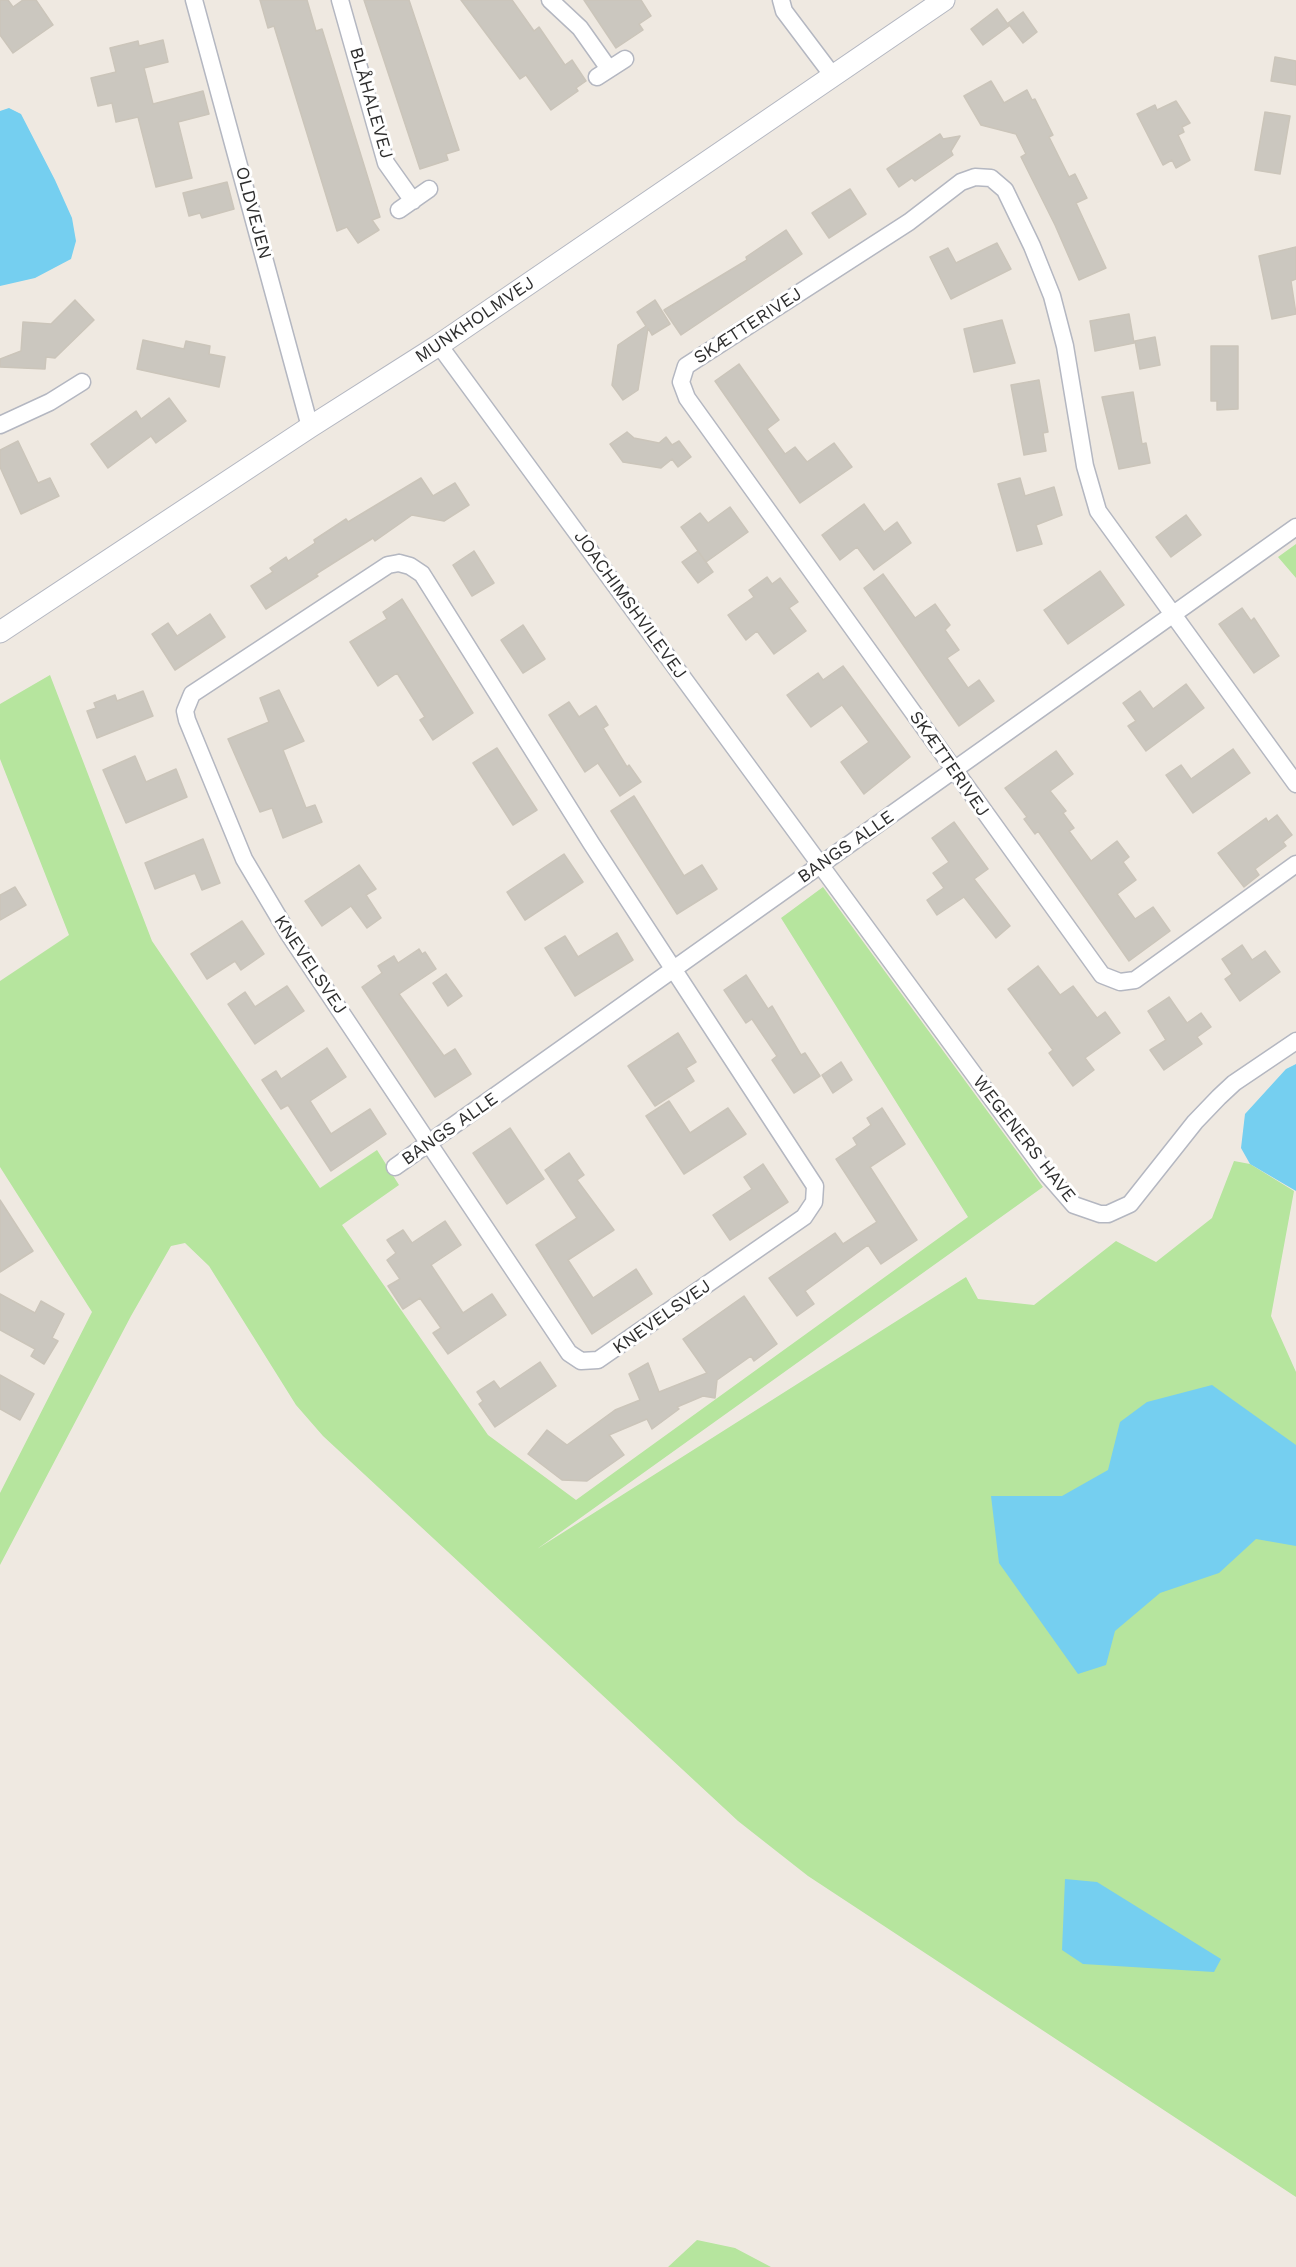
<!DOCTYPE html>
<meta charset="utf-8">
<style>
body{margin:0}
canvas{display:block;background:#efe9e1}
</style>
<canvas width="1296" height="2267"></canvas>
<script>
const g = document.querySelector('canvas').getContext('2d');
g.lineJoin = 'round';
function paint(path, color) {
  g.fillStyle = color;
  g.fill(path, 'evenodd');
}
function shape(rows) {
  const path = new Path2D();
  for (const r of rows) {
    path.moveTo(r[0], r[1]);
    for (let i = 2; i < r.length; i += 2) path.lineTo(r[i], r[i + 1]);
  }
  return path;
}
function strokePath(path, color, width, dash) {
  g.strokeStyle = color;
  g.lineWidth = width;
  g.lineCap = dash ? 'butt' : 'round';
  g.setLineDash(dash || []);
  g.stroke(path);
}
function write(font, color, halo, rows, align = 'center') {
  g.font = font + ' "Work Sans",sans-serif';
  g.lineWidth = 6;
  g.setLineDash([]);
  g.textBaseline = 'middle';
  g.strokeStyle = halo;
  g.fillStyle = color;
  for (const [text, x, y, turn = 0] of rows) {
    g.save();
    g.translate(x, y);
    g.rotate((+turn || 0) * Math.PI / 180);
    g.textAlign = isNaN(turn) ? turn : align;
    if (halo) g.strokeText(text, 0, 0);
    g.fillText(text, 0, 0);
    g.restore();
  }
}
const green = shape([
 [1296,544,1296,578,1278,557],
 [50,675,152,941,320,1188,377,1150,399,1185,342,1225,488,1435,576,1500,968,1217,781,918,823,887,1043,1187,537,1549,966,1277,978,1299,1034,1305,1116,1241,1156,1262,1212,1218,1234,1161,1250,1164,1294,1191,1271,1316,1296,1372,1296,2197,808,1876,738,1821,323,1436,296,1405,209,1266,185,1243,171,1246,131,1316,0,1565,0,1493,92,1312,0,1167,0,981,69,935,0,759,0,704],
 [697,2240,735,2248,771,2267,668,2267]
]);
const water = shape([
 [9,108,21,114,55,180,72,218,76,241,71,259,35,278,0,286,0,111],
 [1296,1064,1296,1191,1250,1164,1241,1148,1245,1114,1286,1069],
 [1212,1385,1296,1445,1296,1546,1256,1539,1219,1573,1160,1593,1115,1631,1106,1665,1078,1674,999,1563,991,1496,1062,1496,1108,1470,1120,1422,1147,1402],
 [1065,1879,1097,1882,1221,1959,1214,1972,1083,1964,1062,1950]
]);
const building = shape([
 [0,0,8,0,13,7,23,0,36,0,53,25,13,53,0,35,0,0],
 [260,0,307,0,316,31,322,29,380,217,372,220,379,230,358,243,347,227,337,231,274,26,268,28,260,0],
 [364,0,409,0,459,150,446,154,448,160,420,169,364,0],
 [461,0,512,0,534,31,539,27,565,65,572,60,586,81,576,88,578,91,551,110,526,75,520,79,461,0],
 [584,0,641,0,651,16,639,24,643,30,616,48,584,0],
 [997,9,1009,26,983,45,971,29,997,9],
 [1023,12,1037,32,1023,43,1008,23,1023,12],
 [163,40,168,62,144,68,153,104,203,91,209,114,178,122,192,178,156,187,138,117,116,122,112,103,98,106,91,78,116,72,110,48,138,41,139,46,163,40],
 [1275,57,1296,61,1296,85,1271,81,1275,57],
 [991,81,1004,103,1027,90,1032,100,1035,99,1053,135,1049,137,1069,177,1075,174,1087,198,1076,203,1106,268,1079,280,1055,225,1021,157,1026,154,1016,134,981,125,964,96,991,81],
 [1176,101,1190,123,1182,127,1184,132,1178,135,1190,160,1176,168,1172,160,1163,165,1137,114,1155,105,1157,110,1176,101],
 [1265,112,1290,116,1280,174,1255,170,1265,112],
 [940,134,943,139,960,136,951,151,953,155,915,181,912,178,899,187,887,169,940,134],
 [227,182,234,209,202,218,200,213,189,216,183,193,227,182],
 [850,189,866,214,829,238,812,213,850,189],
 [786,230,802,254,681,335,664,310,747,260,746,257,786,230],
 [997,243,1011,269,951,299,930,257,948,248,956,263,997,243],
 [1296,247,1296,279,1291,281,1296,314,1272,319,1259,256,1296,247],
 [75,300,94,320,55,358,46,357,45,369,0,367,0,359,21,351,23,322,51,324,75,300],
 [655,300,670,324,652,335,648,328,638,390,623,400,612,385,618,345,646,326,637,312,655,300],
 [1129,314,1134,343,1095,351,1090,321,1129,314],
 [1002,320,1015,363,974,372,964,329,1002,320],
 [1155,337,1160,365,1140,369,1135,341,1155,337],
 [143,340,184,349,186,341,210,346,209,354,225,357,219,387,137,369,143,340],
 [1211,346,1238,346,1238,409,1217,410,1217,401,1211,401,1211,346],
 [739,364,779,420,767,429,785,454,795,447,807,462,834,443,852,467,800,503,715,381,739,364],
 [1039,380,1048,432,1043,433,1046,451,1024,455,1011,385,1039,380],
 [1133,392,1142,444,1146,443,1150,463,1119,469,1102,397,1133,392],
 [169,398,186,421,156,443,151,436,108,468,91,444,136,411,141,419,169,398],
 [627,432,634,438,659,443,666,437,672,445,679,441,691,457,678,467,672,459,661,468,623,462,610,444,627,432],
 [18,441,38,483,50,478,59,496,21,514,0,467,0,450,18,441],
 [421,478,433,496,455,483,469,505,444,521,412,515,375,541,373,538,316,574,318,576,266,609,251,586,273,572,270,568,286,557,288,561,315,543,314,540,346,519,348,522,421,478],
 [1020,478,1025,496,1054,487,1062,515,1036,525,1042,544,1017,551,998,484,1020,478],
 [864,504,884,532,897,522,911,543,874,570,857,547,840,560,822,535,864,504],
 [730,507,748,532,706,562,681,527,700,513,708,523,730,507],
 [1186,515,1201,535,1171,557,1156,537,1186,515],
 [474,551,494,583,472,596,453,565,474,551],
 [698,551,713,572,698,583,682,562,698,551],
 [1100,571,1124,605,1068,644,1044,610,1100,571],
 [883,574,915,618,935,604,950,625,945,630,959,650,947,658,968,688,979,680,994,701,959,726,864,588,883,574],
 [767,577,772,584,780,578,798,602,789,608,806,631,774,654,757,631,746,640,728,615,754,597,749,590,767,577],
 [402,599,473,713,433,740,420,720,425,717,397,673,378,686,350,642,387,619,383,612,402,599],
 [1242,608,1251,621,1254,618,1279,656,1254,673,1219,624,1242,608],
 [210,614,225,637,175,670,152,634,168,623,177,636,210,614],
 [523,625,545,659,523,673,501,640,523,625],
 [843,666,910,757,864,794,841,762,869,742,842,705,811,727,787,695,818,673,823,680,843,666],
 [1186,684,1204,708,1146,751,1128,726,1136,721,1123,703,1140,691,1153,709,1186,684],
 [279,690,304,741,283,750,306,808,315,805,322,822,283,838,272,808,260,812,228,739,269,722,260,698,279,690],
 [143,691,153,716,97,738,87,711,96,708,94,703,115,695,117,701,143,691],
 [569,702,579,717,596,706,608,725,603,728,627,767,629,765,641,782,620,796,598,763,585,772,549,715,569,702],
 [497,748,537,810,513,825,473,763,497,748],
 [1233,749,1250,773,1193,813,1166,775,1181,765,1191,779,1233,749],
 [1056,751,1073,774,1050,791,1066,811,1063,813,1074,828,1069,831,1091,861,1117,841,1129,857,1123,862,1136,880,1117,894,1135,919,1153,907,1170,931,1129,961,1038,831,1035,834,1024,819,1027,817,1005,788,1056,751],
 [135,756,146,782,176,769,187,797,126,823,103,770,135,756],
 [634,796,684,876,702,865,717,889,677,914,611,811,634,796],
 [1277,815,1292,835,1283,842,1286,846,1255,869,1259,875,1244,887,1218,853,1266,818,1268,822,1277,815],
 [954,822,988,869,974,879,1010,926,996,938,964,897,937,915,927,900,944,888,933,873,949,862,932,838,954,822],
 [203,839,220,883,202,890,195,873,155,889,145,863,203,839],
 [564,854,583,882,525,920,507,892,564,854],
 [359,865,376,889,366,895,381,918,367,928,351,906,322,926,305,901,359,865],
 [15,887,26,905,0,920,0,895,15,887],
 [242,921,264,954,241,970,235,961,207,979,191,954,242,921],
 [617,933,633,960,575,996,545,948,565,936,578,957,617,933],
 [1242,945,1252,960,1265,951,1280,972,1240,1001,1225,979,1232,974,1222,959,1242,945],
 [419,949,422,954,425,952,436,969,399,994,444,1056,455,1049,471,1074,435,1097,362,987,382,973,378,966,394,956,398,963,419,949],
 [1038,966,1060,995,1073,986,1097,1018,1105,1012,1120,1033,1085,1058,1094,1070,1073,1086,1049,1053,1053,1050,1008,989,1038,966],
 [446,974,462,996,448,1006,433,983,446,974],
 [746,975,768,1009,772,1006,801,1055,805,1053,820,1076,794,1093,772,1060,777,1056,752,1019,746,1023,724,990,746,975],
 [287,986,304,1011,255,1044,228,1004,245,992,255,1007,287,986],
 [1169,997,1187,1023,1201,1013,1211,1027,1197,1037,1202,1044,1164,1070,1150,1050,1166,1040,1148,1011,1169,997],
 [678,1033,696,1062,686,1068,694,1081,655,1106,628,1066,678,1033],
 [327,1048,346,1077,310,1101,331,1134,370,1109,386,1134,331,1171,288,1105,281,1109,262,1080,276,1071,281,1079,327,1048],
 [841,1062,852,1080,833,1093,822,1075,841,1062],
 [669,1101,690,1133,728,1108,746,1134,684,1174,646,1116,669,1101],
 [882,1108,905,1144,870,1167,917,1240,881,1264,868,1245,805,1291,814,1304,797,1316,769,1278,835,1233,843,1244,877,1222,836,1159,857,1145,853,1138,871,1125,867,1118,882,1108],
 [510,1128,544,1179,507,1204,473,1153,510,1128],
 [569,1153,584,1175,577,1180,614,1230,568,1260,593,1298,636,1269,652,1294,592,1334,536,1245,577,1218,545,1170,569,1153],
 [763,1164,788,1202,730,1240,713,1215,752,1189,744,1177,763,1164],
 [0,1200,33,1251,0,1272,0,1200],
 [445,1221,461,1245,431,1265,463,1313,492,1294,506,1315,448,1354,433,1333,441,1328,420,1298,403,1309,388,1286,400,1279,387,1260,396,1253,387,1240,403,1230,412,1243,445,1221],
 [0,1294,35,1313,41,1301,64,1314,52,1338,58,1341,44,1364,31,1356,35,1349,0,1330,0,1294],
 [744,1296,777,1344,754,1361,751,1356,717,1380,715,1398,703,1396,677,1407,679,1409,652,1429,647,1419,609,1435,624,1455,587,1481,562,1480,528,1454,547,1430,567,1445,615,1410,640,1400,629,1374,648,1363,659,1392,707,1373,683,1339,744,1296],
 [540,1362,556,1386,495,1427,479,1404,483,1401,477,1392,494,1381,500,1389,540,1362],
 [0,1375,34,1394,20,1420,0,1409,0,1375]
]);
const minor = shape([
 [194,0,310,427],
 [340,0,386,163,413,201],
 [550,0,580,28,609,69],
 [781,0,784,11,833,76],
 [597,77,625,59],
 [399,210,429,189],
 [439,345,1047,1174,1074,1205,1100,1214,1108,1214,1130,1204,1195,1122,1219,1097,1234,1083,1296,1041],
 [0,425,50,402,82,382],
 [399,563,410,566,422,574,591,843,815,1186,814,1202,804,1217,598,1360,581,1361,569,1353,288,933,244,859,187,720,185,711,192,694,388,565,399,563],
 [1296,784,1098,511,1085,466,1065,346,1052,296,1032,246,1005,190,991,178,975,177,961,182,909,222,686,366,681,382,687,398,1102,975,1120,982,1135,980,1296,864],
 [395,1167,1296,527]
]);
const tertiary = shape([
 [0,632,310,427,439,345,944,0]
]);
const streetNames = [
 ["BLÅHALEVEJ",371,103,74],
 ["OLDVEJEN",253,213,75],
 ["MUNKHOLMVEJ",475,320,-34],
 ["SKÆTTERIVEJ",748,326,-33],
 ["JOACHIMSHVILEVEJ",630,605,54],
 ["SKÆTTERIVEJ",949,764,55],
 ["BANGS ALLE",846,847,-35],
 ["KNEVELSVEJ",310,965,56],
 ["BANGS ALLE",450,1129,-35],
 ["WEGENERS HAVE",1024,1139,52],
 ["KNEVELSVEJ",662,1317,-35]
];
paint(green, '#b6e59e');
paint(water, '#75cff0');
paint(building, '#cbc7bf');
strokePath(building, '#cbc5ba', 1.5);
strokePath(minor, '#b4b7c1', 19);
strokePath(tertiary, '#b4b7c1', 23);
strokePath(minor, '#fff', 16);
strokePath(tertiary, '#fff', 21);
write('18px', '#2e2e2e', '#fff', streetNames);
</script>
